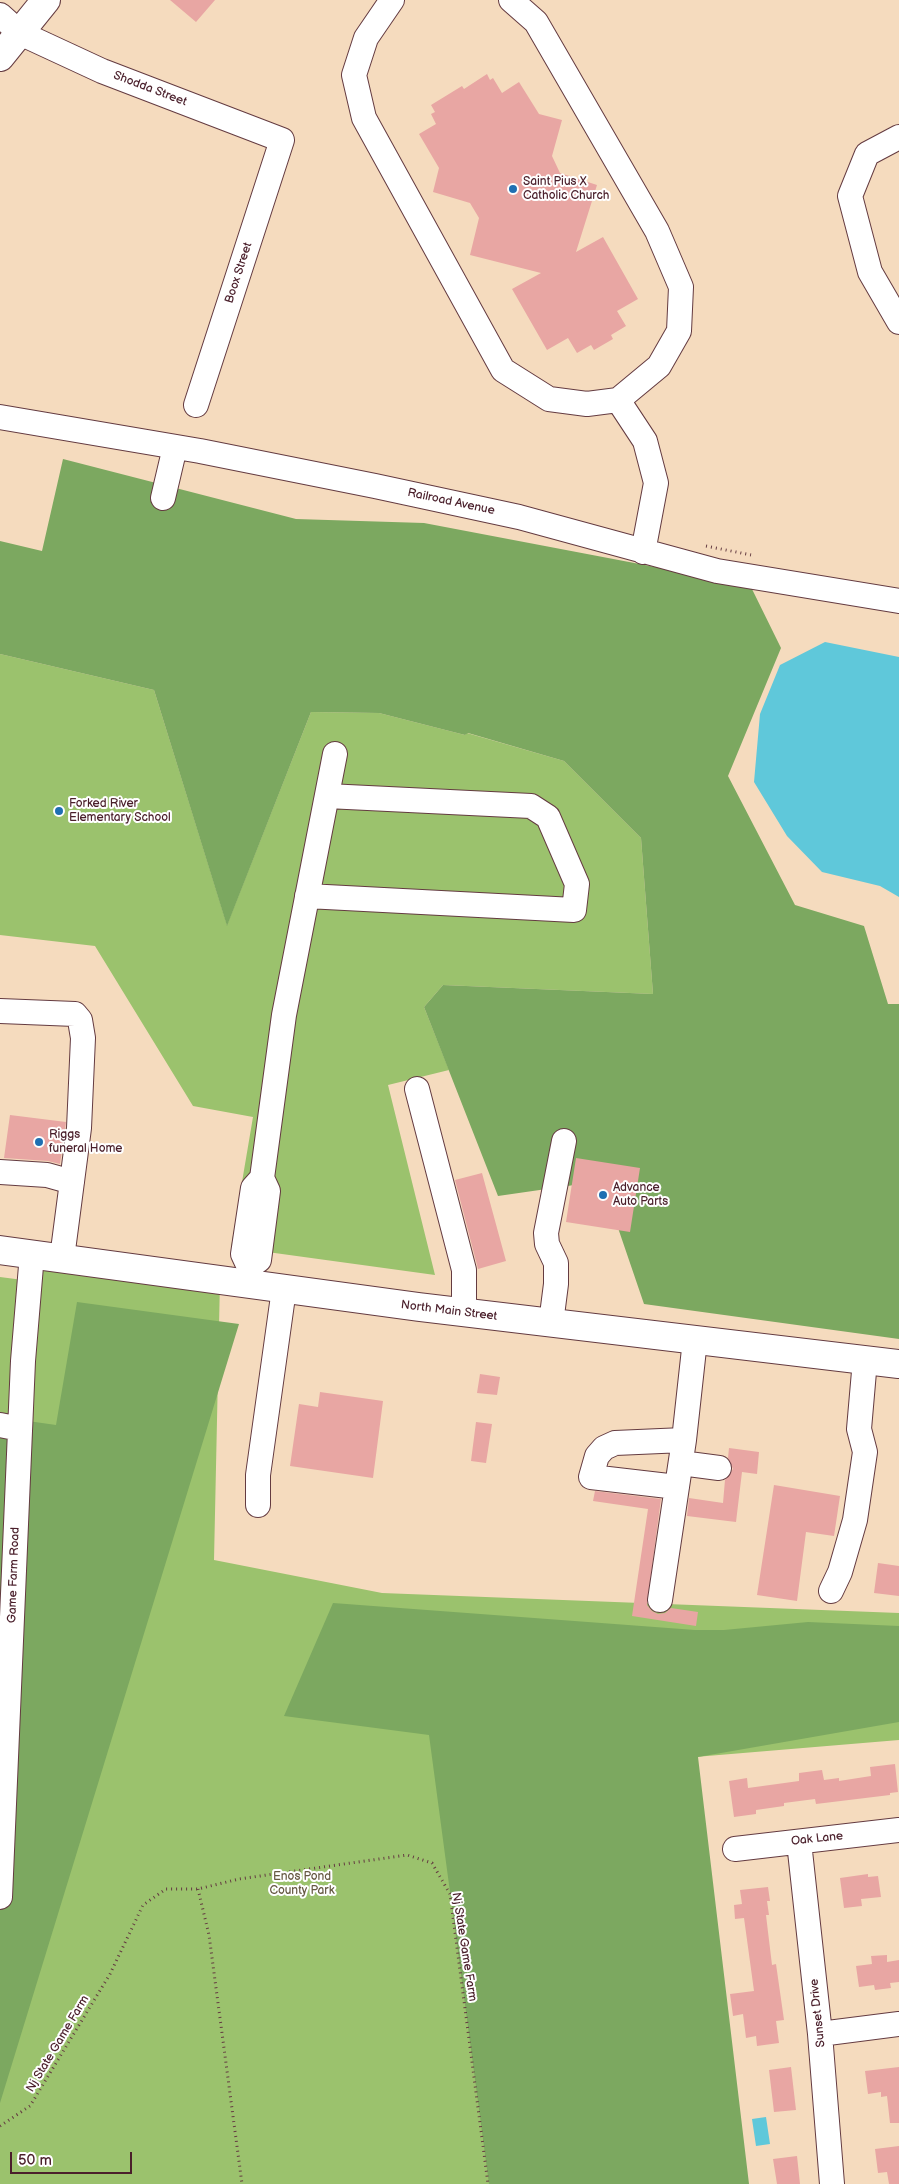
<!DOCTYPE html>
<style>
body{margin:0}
#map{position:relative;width:899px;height:2184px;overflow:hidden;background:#f5dbbe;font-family:"Balsamiq Sans",sans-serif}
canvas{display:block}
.scale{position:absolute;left:10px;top:2152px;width:122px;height:22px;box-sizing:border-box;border:2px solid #4a1f2b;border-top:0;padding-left:6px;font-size:15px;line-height:18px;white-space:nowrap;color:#4a1f2b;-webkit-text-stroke:4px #fff;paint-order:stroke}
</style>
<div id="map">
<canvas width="899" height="2184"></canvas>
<div class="scale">50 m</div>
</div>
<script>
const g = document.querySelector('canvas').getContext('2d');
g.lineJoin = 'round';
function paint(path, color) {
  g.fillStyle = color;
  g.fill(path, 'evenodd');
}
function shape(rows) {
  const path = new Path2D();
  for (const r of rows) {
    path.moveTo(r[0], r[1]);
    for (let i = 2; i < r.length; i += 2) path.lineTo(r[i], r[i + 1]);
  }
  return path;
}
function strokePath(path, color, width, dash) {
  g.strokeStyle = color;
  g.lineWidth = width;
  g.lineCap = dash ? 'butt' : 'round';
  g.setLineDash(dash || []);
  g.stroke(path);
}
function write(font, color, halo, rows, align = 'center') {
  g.font = font + ' "Balsamiq Sans",sans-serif';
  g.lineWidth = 4;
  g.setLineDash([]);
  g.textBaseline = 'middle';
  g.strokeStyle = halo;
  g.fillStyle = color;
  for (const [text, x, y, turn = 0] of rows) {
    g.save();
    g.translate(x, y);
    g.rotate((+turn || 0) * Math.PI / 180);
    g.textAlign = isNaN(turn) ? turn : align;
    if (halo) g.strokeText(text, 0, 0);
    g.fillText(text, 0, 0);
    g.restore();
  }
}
const green = shape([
 [0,654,154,690,227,925,311,712,379,713,465,735,467,733,564,761,641,838,653,994,443,985,424,1007,449,1070,388,1085,435,1275,231,1247,253,1117,193,1106,95,946,0,935],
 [32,1254,220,1280,214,1560,382,1593,899,1613,899,1740,659,1760,715,2184,0,2184,0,1277,23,1280]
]);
const forest = shape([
 [63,459,296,519,424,523,750,585,781,648,728,776,795,905,864,926,888,1004,899,1004,899,1339,644,1304,602,1181,498,1196,424,1007,443,985,653,994,641,838,564,761,468,733,465,735,379,713,311,712,227,926,154,690,0,654,0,541,42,551],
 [77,1302,239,1324,0,2103,0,1417,56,1425],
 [333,1603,695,1630,724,1630,808,1622,899,1626,899,1722,698,1757,749,2184,489,2184,429,1735,284,1716]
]);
const water = shape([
 [825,642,899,657,899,897,880,886,822,872,787,836,754,782,760,714,780,665],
 [766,2117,770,2144,756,2146,752,2119]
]);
const building = shape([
 [170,0,215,0,196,22],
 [487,74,490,80,493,78,502,93,519,82,539,114,562,120,552,156,560,173,597,185,576,252,603,237,638,299,617,311,626,326,611,335,613,339,594,350,591,345,577,353,568,338,547,350,512,289,541,273,470,255,479,218,470,203,433,192,439,168,419,134,436,124,431,114,435,112,431,105,462,86,464,89],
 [10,1115,66,1122,60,1164,48,1161,4,1158],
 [576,1158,640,1168,630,1232,566,1222],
 [482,1173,506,1261,478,1269,455,1180],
 [480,1374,500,1377,497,1395,477,1393],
 [320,1392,383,1401,373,1478,290,1466,299,1404,318,1407],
 [476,1422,492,1424,486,1463,471,1461],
 [729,1448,759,1452,757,1474,742,1472,736,1522,687,1516,689,1498,723,1503,725,1480,733,1469,728,1458],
 [774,1485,840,1496,834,1536,806,1532,797,1601,757,1595],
 [595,1491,661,1499,647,1605,652,1611,658,1614,665,1613,671,1608,698,1612,696,1626,632,1616,648,1509,593,1501],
 [878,1563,899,1566,899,1596,874,1593],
 [895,1764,898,1792,890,1793,890,1795,816,1804,815,1799,784,1803,784,1806,756,1810,756,1814,734,1817,729,1781,747,1778,748,1788,799,1781,799,1773,822,1770,824,1780,839,1778,839,1781,871,1776,870,1767],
 [868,1874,868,1877,878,1876,881,1897,861,1899,862,1906,844,1908,840,1878],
 [768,1887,770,1901,767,1901,769,1915,766,1915,768,1932,772,1965,776,1964,784,2020,776,2021,779,2043,757,2046,756,2036,746,2038,743,2014,733,2016,730,1994,754,1991,744,1918,735,1919,734,1905,742,1904,740,1890],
 [887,1955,887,1962,899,1960,899,1982,890,1983,891,1988,875,1990,874,1985,859,1987,856,1966,872,1964,871,1956],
 [791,2067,796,2110,774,2112,769,2070],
 [899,2067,899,2123,890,2123,887,2096,881,2097,881,2092,868,2094,865,2071],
 [899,2146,899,2184,889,2184,887,2172,878,2173,875,2149],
 [797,2156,800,2184,777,2184,773,2159]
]);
const path = shape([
 [706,546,751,555],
 [198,1889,209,1935,242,2184],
 [0,2126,30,2106,110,1974,143,1905,166,1889,198,1889,239,1879,407,1855,432,1863,450,1894,488,2184]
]);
const minor = shape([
 [392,0,366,38,354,75,364,118,503,370,549,399,587,404,618,400,659,366,679,331,681,287,657,231,536,22,511,0],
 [0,15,20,33,102,71,282,140,196,405],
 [899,137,867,154,850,196,870,272,899,322],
 [618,400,645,441,656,483,643,552],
 [0,417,200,451,375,486,519,517,717,571,899,601],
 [163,498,175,447],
 [307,896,574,910,577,884,548,817,531,806,327,796],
 [0,1011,75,1014,80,1020,83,1038,79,1128,62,1258],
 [417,1089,464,1270,464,1312],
 [0,1172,47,1175,72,1182],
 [262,1178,284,1015,335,754],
 [247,1284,249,1267,243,1254,253,1188,262,1178,268,1191,259,1260,249,1267],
 [551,1323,556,1284,556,1263,547,1244,546,1233,564,1141],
 [0,1425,20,1429],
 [681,1463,719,1468],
 [677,1487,591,1477,597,1456,604,1448,615,1443,684,1440],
 [258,1505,258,1475,284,1289],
 [831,1591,840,1572,855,1520,865,1452,859,1429,865,1360],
 [660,1600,684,1440,695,1340],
 [799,1842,820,2034,832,2184],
 [735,1849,899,1830],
 [0,1897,23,1361,32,1254],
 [820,2034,899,2024]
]);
const major = shape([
 [0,57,46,0]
]);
const highway = shape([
 [0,1250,419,1307,899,1364]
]);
const markers = [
 [513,189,5,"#1f6fb2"],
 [59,811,5,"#1f6fb2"],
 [39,1142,5,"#1f6fb2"],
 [603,1195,5,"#1f6fb2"]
];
const streetNames = [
 ["Shodda Street",150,89,21],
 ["Boox Street",239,273,-72],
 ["Railroad Avenue",451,502,12],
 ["North Main Street",449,1311,7],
 ["Game Farm Road",14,1575,-88],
 ["Oak Lane",817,1839,-6],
 ["Nj State Game Farm",464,1947,81],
 ["Sunset Drive",818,2013,-96],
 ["Nj State Game Farm",58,2044,-59]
];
const poiNames = [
 ["Saint Pius X",523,182],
 ["Catholic Church",523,196],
 ["Forked River",69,804],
 ["Elementary School",69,818],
 ["Riggs",49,1135],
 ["funeral Home",49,1149],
 ["Advance",613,1188],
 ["Auto Parts",613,1202]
];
const parkNames = [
 ["Enos Pond",302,1877],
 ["County Park",302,1891]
];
paint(green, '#9bc26d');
paint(forest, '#7ca860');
paint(water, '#5fc8da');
paint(building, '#e8a6a3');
strokePath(minor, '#643b41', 26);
strokePath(major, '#643b41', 30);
strokePath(highway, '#643b41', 30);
strokePath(path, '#643b41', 3, [1, 4]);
strokePath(minor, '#fff', 24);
strokePath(major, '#fff', 28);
strokePath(highway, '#fff', 28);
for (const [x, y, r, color] of markers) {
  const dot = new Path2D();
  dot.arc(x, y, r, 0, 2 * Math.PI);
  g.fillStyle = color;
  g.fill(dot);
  strokePath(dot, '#fff', 2);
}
write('12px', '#4a1f2b', '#fff', streetNames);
write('12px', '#4a1f2b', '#fff', poiNames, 'left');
write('12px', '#665842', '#fff', parkNames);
</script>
